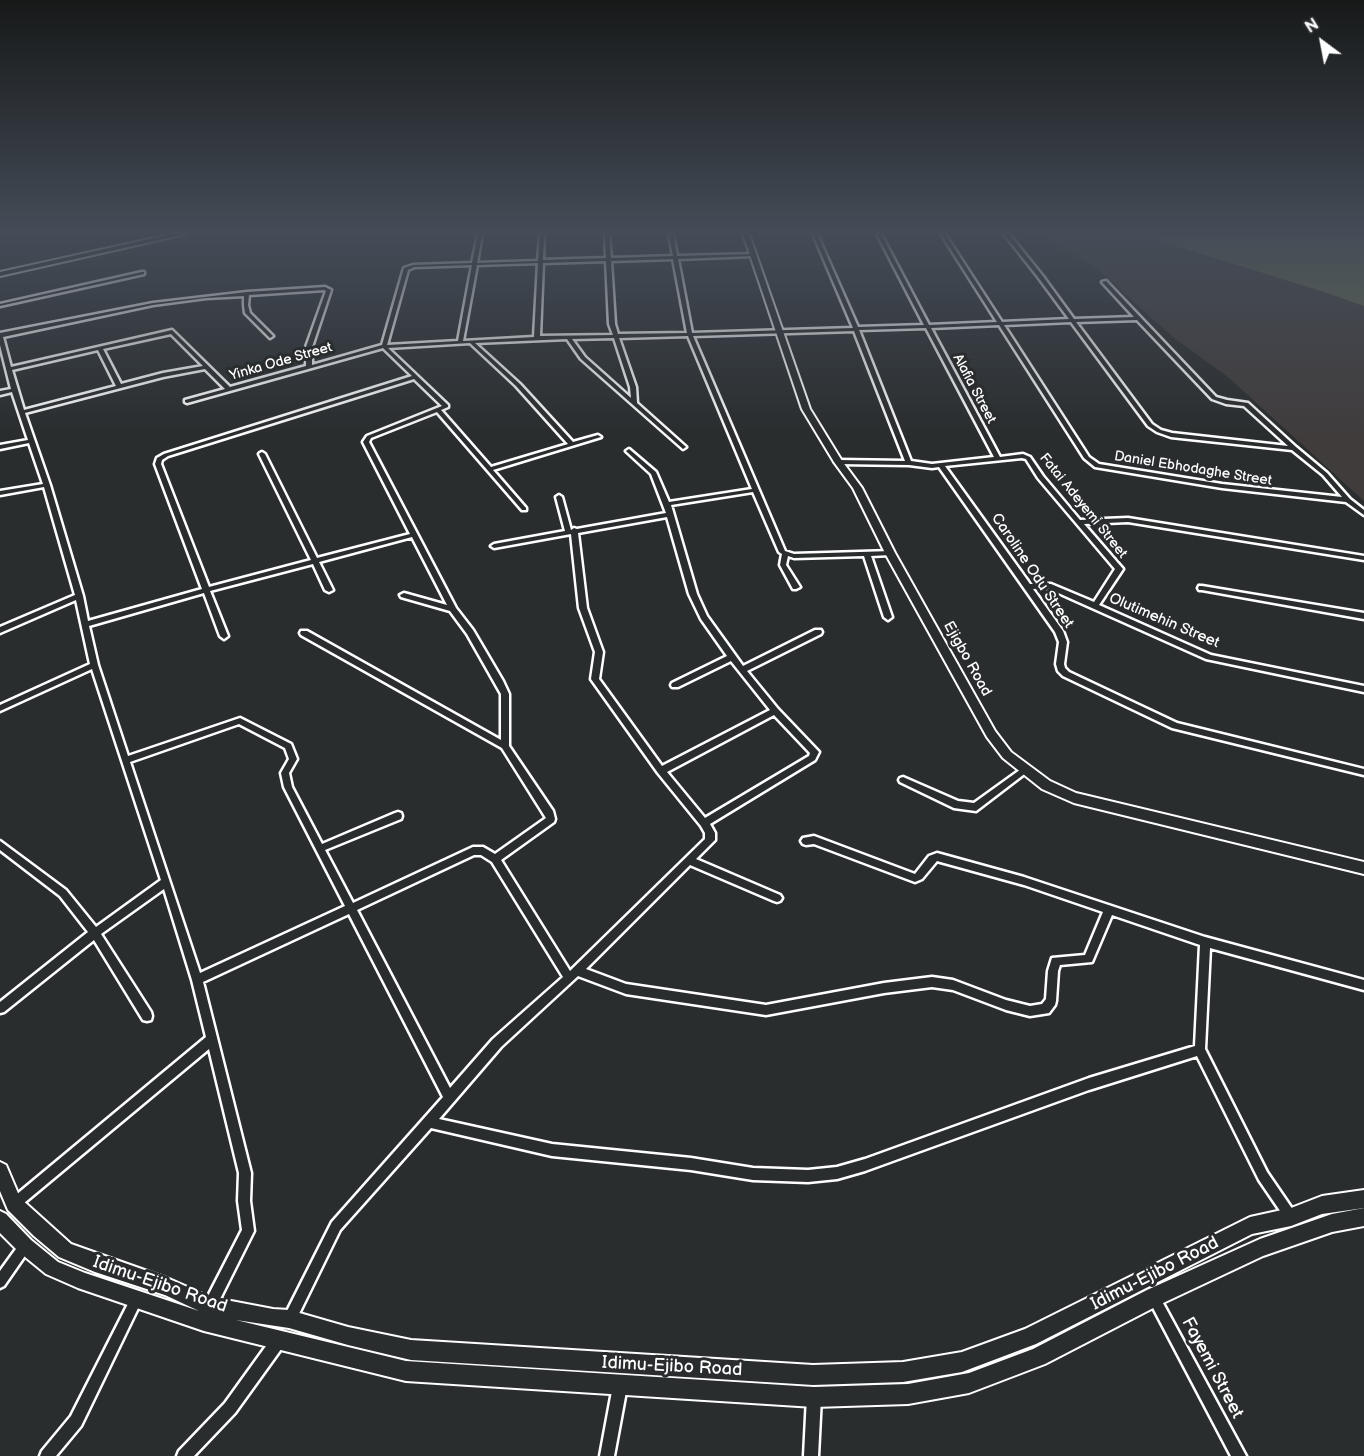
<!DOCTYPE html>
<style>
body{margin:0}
#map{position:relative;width:1364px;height:1456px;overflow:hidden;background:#2a2d2e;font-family:"Balsamiq Sans",sans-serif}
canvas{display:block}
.north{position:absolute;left:1292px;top:12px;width:60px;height:60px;-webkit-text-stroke:4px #2a2d2e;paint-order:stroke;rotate:328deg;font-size:16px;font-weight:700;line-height:24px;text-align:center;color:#fff}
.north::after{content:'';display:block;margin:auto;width:21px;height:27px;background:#fff;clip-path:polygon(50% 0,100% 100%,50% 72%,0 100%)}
</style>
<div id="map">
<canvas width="1364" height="1456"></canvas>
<div class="north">N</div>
</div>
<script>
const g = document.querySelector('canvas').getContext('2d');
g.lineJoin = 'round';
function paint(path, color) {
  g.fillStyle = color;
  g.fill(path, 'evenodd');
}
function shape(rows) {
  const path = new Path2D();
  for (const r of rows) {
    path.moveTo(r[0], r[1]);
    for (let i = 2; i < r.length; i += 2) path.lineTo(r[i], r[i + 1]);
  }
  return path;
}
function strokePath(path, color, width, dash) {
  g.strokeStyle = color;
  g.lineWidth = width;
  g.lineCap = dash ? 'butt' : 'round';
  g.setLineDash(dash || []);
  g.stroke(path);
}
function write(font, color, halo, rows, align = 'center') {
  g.font = font + ' "Balsamiq Sans",sans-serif';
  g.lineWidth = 6;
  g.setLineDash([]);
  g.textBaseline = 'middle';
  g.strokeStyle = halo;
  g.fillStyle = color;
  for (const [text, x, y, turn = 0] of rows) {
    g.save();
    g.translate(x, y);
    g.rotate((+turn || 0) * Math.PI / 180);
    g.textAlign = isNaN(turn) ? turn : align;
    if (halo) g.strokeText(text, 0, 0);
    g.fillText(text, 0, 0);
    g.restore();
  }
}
const built = shape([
 [1039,234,1364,234,1364,501,1228,377,1174,338,1094,266]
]);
const green = shape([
 [1138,234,1364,234,1364,306,1324,292]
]);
const street = shape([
 [478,234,482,234,477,263,538,261,540,234,544,234,543,260,606,258,605,234,609,234,611,258,673,256,669,234,673,234,677,256,754,254,754,256,752,256,678,259,692,333,853,328,813,234,817,234,858,327,924,325,877,234,881,234,929,325,997,322,941,234,945,234,1002,322,1069,319,1038,277,1004,234,1009,234,1042,275,1074,319,1134,317,1102,282,1106,281,1216,397,1227,400,1248,403,1296,447,1327,473,1350,499,1364,510,1364,515,1346,502,1222,488,1095,467,1084,458,999,325,931,328,1000,457,1023,454,1030,457,1043,476,1080,520,1128,518,1364,556,1364,560,1128,522,1084,524,1123,569,1099,605,1211,655,1364,686,1364,692,1206,659,1054,591,1048,588,1033,589,1063,631,1067,642,1064,664,1065,668,1069,672,1177,723,1364,769,1364,775,1172,728,1063,676,1058,671,1056,664,1059,642,1055,632,939,467,932,468,909,465,838,464,835,462,838,460,905,461,854,331,693,336,785,551,794,554,892,551,893,553,890,555,871,556,892,617,888,620,884,617,864,556,794,558,788,556,786,565,800,587,796,589,793,589,780,565,782,554,779,552,753,492,671,505,697,594,707,616,743,666,815,630,821,630,822,632,821,634,747,671,778,709,819,752,815,760,710,824,715,833,715,840,696,859,780,895,782,898,780,901,777,902,774,901,690,865,586,969,626,984,766,1005,884,983,932,977,953,980,1006,1000,1030,1006,1042,1004,1046,999,1048,971,1052,958,1085,955,1103,912,1024,885,937,861,922,879,915,882,814,844,806,845,803,844,801,841,803,838,814,836,915,874,929,856,937,853,1024,877,1205,937,1364,980,1364,990,1210,948,1205,1049,1267,1172,1295,1213,1297,1217,1295,1221,1291,1223,1287,1221,1259,1180,1197,1056,1089,1090,865,1171,837,1179,808,1182,753,1180,691,1170,552,1156,431,1128,340,1230,294,1324,289,1325,284,1324,283,1319,332,1222,443,1097,349,914,203,982,251,1173,250,1201,254,1231,214,1311,209,1312,204,1311,203,1306,242,1230,238,1201,239,1173,209,1049,18,1208,14,1210,10,1208,8,1204,10,1200,206,1037,192,980,164,889,101,934,151,1012,152,1016,151,1020,147,1021,143,1020,94,940,4,1012,0,1013,0,1002,88,932,60,896,0,850,0,841,66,890,96,927,161,880,92,669,0,711,0,705,90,664,76,600,0,633,0,627,75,595,44,487,0,495,0,491,43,484,29,443,0,449,0,445,28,440,12,392,0,395,0,391,11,389,0,345,0,333,153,303,247,292,325,287,331,290,312,347,312,365,382,345,404,268,413,265,472,263,478,234],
 [673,259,687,333,618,334,615,324,611,261,673,259],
 [606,261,609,324,613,335,540,336,543,263,606,261],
 [538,263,534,337,463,341,477,265,538,263],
 [472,265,458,341,387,345,408,270,414,267,472,265],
 [324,290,326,291,306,347,306,366,230,387,172,330,11,367,3,337,153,305,206,298,244,296,244,305,245,313,270,338,273,336,250,313,248,305,249,295,324,290],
 [1137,320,1212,399,1226,404,1244,406,1288,446,1172,433,1161,430,1152,424,1076,322,1137,320],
 [1071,322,1148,426,1157,432,1171,437,1292,450,1323,475,1342,497,1222,484,1099,464,1089,457,1004,325,1071,322],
 [926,328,994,457,932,464,911,461,859,330,926,328],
 [171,334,203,366,163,373,121,384,103,349,171,334],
 [688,336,752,489,669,502,656,472,629,449,626,451,627,452,651,474,666,513,577,529,574,528,571,530,562,497,559,495,556,497,565,531,494,544,491,546,494,548,571,534,579,608,595,652,591,679,658,773,701,826,705,833,705,839,570,971,501,860,554,822,555,819,553,811,509,746,509,694,503,681,473,630,456,608,369,442,371,438,437,412,522,510,526,510,526,508,493,470,601,437,598,435,573,442,520,384,475,343,567,339,581,359,683,449,686,447,685,446,637,403,636,387,619,338,688,336],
 [614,338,630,387,631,398,585,357,572,339,614,338],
 [470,343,516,386,568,444,491,467,441,410,448,407,448,405,388,348,470,343],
 [383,348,412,376,164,454,157,458,155,464,202,589,88,621,83,596,50,485,25,413,163,377,205,369,225,389,185,400,185,402,187,403,383,348],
 [98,350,116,386,24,410,12,370,98,350],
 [414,379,442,406,367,436,363,442,410,534,317,558,265,454,262,452,260,453,259,454,311,560,209,587,161,464,162,460,168,456,414,379],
 [1022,458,1026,459,1038,478,1115,569,1094,602,1051,584,1030,584,945,466,1022,458],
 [667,517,689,594,701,619,727,656,672,683,671,685,672,687,678,687,731,661,770,710,662,766,599,679,603,652,587,608,578,533,667,517],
 [412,537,447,605,404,593,400,595,401,597,450,611,467,634,501,694,501,740,307,631,301,631,300,633,301,635,502,748,546,818,495,854,483,847,473,847,353,903,325,850,401,819,402,816,401,813,398,812,395,813,322,844,292,787,289,773,297,759,291,744,240,718,128,756,98,665,89,626,204,593,220,636,224,639,228,636,210,591,313,564,325,590,329,592,333,590,319,562,412,537],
 [774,715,810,753,809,756,705,818,667,772,774,715],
 [239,724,285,748,289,759,281,773,284,787,345,906,200,973,130,762,239,724],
 [474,855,481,855,492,862,563,977,493,1039,450,1088,357,910,474,855],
 [1112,915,1200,945,1195,1046,1089,1078,865,1159,837,1167,808,1170,753,1168,691,1158,552,1144,439,1119,501,1047,578,976,626,994,766,1015,884,993,932,987,953,990,1006,1010,1030,1016,1049,1013,1055,1005,1056,1001,1058,971,1060,965,1092,962,1112,915],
 [142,272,144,272,144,274,0,306,0,304,142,272],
 [1199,586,1202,586,1364,613,1364,619,1202,590,1199,590,1198,588,1199,586],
 [1024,767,1027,768,1028,770,1027,772,976,811,954,808,900,782,899,780,900,778,903,777,958,801,974,803,1024,767],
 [25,1240,29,1242,31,1246,29,1250,4,1286,0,1288,0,1271,21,1242,25,1240],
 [1154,1292,1158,1294,1246,1456,1231,1456,1150,1302,1148,1298,1150,1294,1154,1292],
 [136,1294,140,1296,142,1300,140,1304,81,1426,56,1456,40,1456,42,1451,71,1416,132,1296,136,1294],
 [279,1333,284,1335,286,1340,284,1345,235,1413,194,1456,177,1456,179,1451,225,1403,274,1335,279,1333],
 [620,1379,625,1381,627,1386,614,1456,600,1456,613,1386,615,1381,620,1379],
 [814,1390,819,1392,821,1397,818,1456,804,1456,807,1397,809,1392,814,1390]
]);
const secondary = shape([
 [172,234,186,234,0,276,0,272,172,234],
 [743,234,749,234,810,409,842,461,862,488,895,553,995,731,1011,752,1050,781,1076,793,1364,862,1364,874,1074,803,1042,789,1003,758,987,737,885,553,853,488,834,462,802,409,743,234],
 [0,1162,6,1165,20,1198,71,1244,167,1278,210,1297,273,1309,289,1310,348,1327,411,1340,813,1365,903,1362,962,1352,1025,1329,1250,1217,1291,1208,1322,1196,1364,1190,1364,1208,1322,1214,1291,1226,1252,1234,1036,1344,962,1372,903,1382,813,1385,411,1360,348,1345,289,1328,236,1320,406,1361,814,1387,908,1384,969,1373,1033,1349,1147,1290,1260,1239,1332,1214,1364,1208,1364,1226,1332,1232,1263,1256,1161,1304,1045,1364,969,1393,908,1404,814,1407,406,1381,204,1331,78,1288,46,1274,19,1252,0,1233,0,1211,6,1214,31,1240,58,1262,85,1273,199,1311,165,1295,95,1272,59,1257,34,1236,8,1210,0,1191,0,1162]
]);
const farStreetnames = [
 ["Yinka Ode Street",281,362,-16],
 ["Alafia Street",974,389,62],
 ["Daniel Ebhodaghe Street",1193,469,9],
 ["Fatai Adeyemi Street",1083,506,51]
];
const streetNames = [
 ["Caroline Odu Street",1032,571,56],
 ["Olutimehin Street",1164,621,23],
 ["Ejigbo Road",967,659,61]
];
const nearStreetnames = [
 ["Idimu-Ejibo Road",1155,1274,-27],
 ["Idimu-Ejibo Road",160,1285,19],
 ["Idimu-Ejibo Road",672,1367,3],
 ["Fayemi Street",1212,1368,62]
];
paint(built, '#403c3c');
paint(green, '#656c52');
strokePath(street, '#fff', 5);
strokePath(secondary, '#fff', 4);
paint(street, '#2a2d2e');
paint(secondary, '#2a2d2e');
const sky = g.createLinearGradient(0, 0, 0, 438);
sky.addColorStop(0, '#171919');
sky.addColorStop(0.53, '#444c57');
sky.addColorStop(1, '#444c5700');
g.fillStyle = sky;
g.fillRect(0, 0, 1364, 438);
write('14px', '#fff', '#2a2d2e', farStreetnames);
write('15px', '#fff', '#2a2d2e', streetNames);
write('18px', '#fff', '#2a2d2e', nearStreetnames);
</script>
